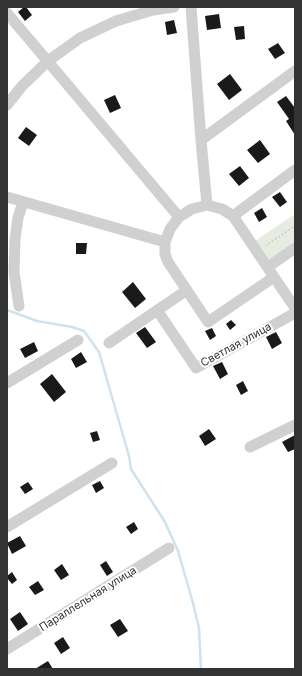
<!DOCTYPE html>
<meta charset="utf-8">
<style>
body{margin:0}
#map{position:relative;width:302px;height:676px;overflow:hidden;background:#fff;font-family:Inter,sans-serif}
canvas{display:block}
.frame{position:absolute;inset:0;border:8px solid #333;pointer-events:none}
</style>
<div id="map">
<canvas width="302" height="676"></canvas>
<div class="frame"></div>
</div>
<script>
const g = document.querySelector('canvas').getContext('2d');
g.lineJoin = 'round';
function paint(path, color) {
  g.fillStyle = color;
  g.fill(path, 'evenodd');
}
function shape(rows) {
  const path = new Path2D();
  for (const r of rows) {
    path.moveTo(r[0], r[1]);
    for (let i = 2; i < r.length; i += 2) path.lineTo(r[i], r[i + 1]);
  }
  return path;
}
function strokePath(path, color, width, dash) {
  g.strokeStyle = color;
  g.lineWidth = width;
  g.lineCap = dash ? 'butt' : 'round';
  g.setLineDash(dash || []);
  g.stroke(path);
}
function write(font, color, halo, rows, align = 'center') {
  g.font = font + ' Inter,sans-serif';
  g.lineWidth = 4;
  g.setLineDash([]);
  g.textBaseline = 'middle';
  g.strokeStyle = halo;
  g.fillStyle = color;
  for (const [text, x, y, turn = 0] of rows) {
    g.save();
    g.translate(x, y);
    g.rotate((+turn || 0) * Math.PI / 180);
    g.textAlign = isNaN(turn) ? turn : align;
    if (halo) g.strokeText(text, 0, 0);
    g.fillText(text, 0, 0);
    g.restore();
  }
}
const green = shape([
 [295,214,295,243,271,259,266,258,255,241]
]);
const stream = shape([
 [7,310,37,321,72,327,84,331,99,352,129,456,131,469,165,522,178,551,193,603,199,628,201,669]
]);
const building = shape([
 [24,7,26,7,32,15,25,21,18,12],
 [219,14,221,28,207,30,205,16],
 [174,20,177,33,167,35,165,22],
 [244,26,245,39,236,40,234,27],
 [278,43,285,53,275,59,268,49],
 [230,74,242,90,229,100,217,84],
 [115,95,121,108,110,113,104,100],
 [286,96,295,108,295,135,286,121,289,119,277,102],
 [26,127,37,135,29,146,18,138],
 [260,140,270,154,258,163,247,150],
 [240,166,249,178,239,186,229,174],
 [280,192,287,202,280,207,272,197],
 [262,208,267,217,259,222,254,213],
 [76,243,87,243,86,254,76,254],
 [133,282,146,299,135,308,122,292],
 [231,320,236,325,230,330,226,324],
 [145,327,156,342,147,348,136,333],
 [212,328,216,336,210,340,205,331],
 [276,332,282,343,272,349,266,337],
 [34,342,38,351,25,358,20,349],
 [81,352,87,362,76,368,71,359],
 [222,362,228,374,220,379,213,366],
 [52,374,66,392,54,402,40,384],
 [243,381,248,391,241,395,236,385],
 [209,429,216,439,205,446,199,436],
 [97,431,100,440,93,442,90,433],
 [295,435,295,449,288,452,282,442],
 [100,481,104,488,96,493,92,485],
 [28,482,33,489,25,494,20,487],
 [134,522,138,529,131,534,126,527],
 [20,536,26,546,12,554,7,543],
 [106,561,113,572,107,576,100,565],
 [62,564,69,575,61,580,54,570],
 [12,572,17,580,12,584,7,578,7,576],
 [38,581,44,590,35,595,29,587],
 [20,612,28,624,18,631,10,619],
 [120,619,128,631,118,637,110,625],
 [63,637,70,648,61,654,54,643],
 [48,661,53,669,35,669]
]);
const path = shape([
 [265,246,295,226]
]);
const minor = shape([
 [191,7,201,140,207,205],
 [7,13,179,217],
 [7,105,22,86,48,61,80,38,116,21,153,10,174,7],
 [201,140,295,71],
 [7,197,165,242],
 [233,216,295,170],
 [268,267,295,248],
 [274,277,208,322,168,262,165,254,165,242,170,229,179,217,192,209,207,205,222,209,233,216,274,277,295,308],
 [19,306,14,272,15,239,18,218,23,202],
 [157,310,196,368,295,313],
 [109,343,187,290],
 [7,383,78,340],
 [250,447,295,425],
 [7,527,112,463],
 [7,649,169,548]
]);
const streetNames = [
 ["Светлая улица",236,345,-29],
 ["Параллельная улица",88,599,-32]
];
paint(green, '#e6ecdf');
strokePath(stream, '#cfe2ee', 2.5);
paint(building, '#1a1a1a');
strokePath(path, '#cdcdcd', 1.5, [2, 2]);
strokePath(minor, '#d0d0d0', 11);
write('11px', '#333', '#fff', streetNames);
</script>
